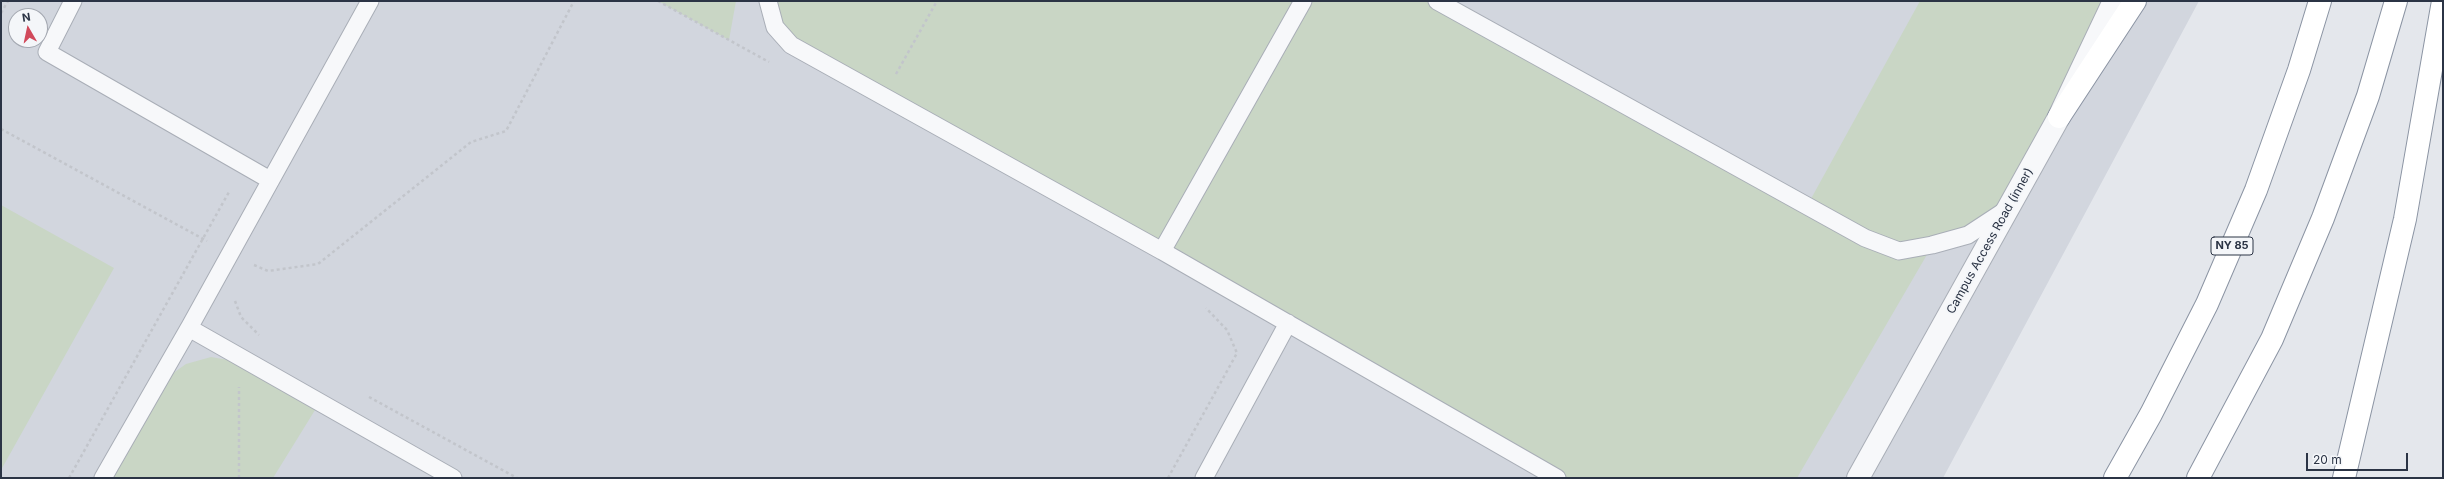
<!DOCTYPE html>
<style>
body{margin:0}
#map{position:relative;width:2444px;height:479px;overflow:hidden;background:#e4e7ec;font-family:Inter,sans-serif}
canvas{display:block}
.frame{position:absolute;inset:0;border:2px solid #2b3445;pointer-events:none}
.north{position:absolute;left:8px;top:8px;width:40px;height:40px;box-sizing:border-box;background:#f4f6f9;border:1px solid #a4a8b1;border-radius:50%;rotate:351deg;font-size:11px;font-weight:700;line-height:16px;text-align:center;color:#2b3445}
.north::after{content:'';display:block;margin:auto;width:14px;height:18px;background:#d1495b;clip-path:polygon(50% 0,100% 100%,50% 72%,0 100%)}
.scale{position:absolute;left:2306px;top:453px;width:102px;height:18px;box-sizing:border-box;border:2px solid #2b3445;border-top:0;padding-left:5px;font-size:12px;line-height:14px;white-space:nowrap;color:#2b3445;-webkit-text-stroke:3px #f4f6f9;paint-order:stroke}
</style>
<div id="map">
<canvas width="2444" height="479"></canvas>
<div class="frame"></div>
<div class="north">N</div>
<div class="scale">20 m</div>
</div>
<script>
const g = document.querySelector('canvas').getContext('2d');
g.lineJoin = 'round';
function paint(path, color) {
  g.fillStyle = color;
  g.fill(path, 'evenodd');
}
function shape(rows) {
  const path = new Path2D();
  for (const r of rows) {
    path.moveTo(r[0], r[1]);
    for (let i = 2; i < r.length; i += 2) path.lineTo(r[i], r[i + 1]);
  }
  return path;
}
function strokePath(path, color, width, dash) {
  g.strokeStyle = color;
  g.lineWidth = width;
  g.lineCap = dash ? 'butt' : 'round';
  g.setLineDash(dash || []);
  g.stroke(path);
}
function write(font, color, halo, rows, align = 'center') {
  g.font = font + ' Inter,sans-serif';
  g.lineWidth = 4;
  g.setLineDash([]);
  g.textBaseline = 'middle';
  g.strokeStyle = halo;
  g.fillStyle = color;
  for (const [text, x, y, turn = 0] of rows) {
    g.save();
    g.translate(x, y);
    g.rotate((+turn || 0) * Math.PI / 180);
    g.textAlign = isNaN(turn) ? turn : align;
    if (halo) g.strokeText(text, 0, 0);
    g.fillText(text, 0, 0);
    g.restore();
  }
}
const built = shape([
 [1,1,2199,1,1943,478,1,478],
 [16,16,40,16,40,40,16,40]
]);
const green = shape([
 [658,1,736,1,729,40],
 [768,1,1456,1,1452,9,1807,206,1920,1,2113,1,2008,209,1932,246,1797,478,1558,478,791,45],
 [1,205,114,268,1,470],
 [211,357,252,364,320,402,273,478,103,478,155,386,186,364]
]);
const path = shape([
 [658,1,769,62],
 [1,13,8,1],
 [896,74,937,1],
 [1,129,207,241],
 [254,265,268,271,318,264,471,142,506,131,574,1],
 [235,301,241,317,259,335],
 [369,397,517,478],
 [69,478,229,192],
 [239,478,239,387],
 [1168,478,1237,353,1227,330,1206,308]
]);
const service = shape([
 [73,1,47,52,270,180],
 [370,1,189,328,453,478],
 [768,1,775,27,791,45,1162,251],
 [1303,1,1162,251,1557,478],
 [1437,1,1865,238,1899,251,1932,245,1968,235,2006,210],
 [103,478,189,328],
 [1204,478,1288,323]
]);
const tertiary = shape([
 [1858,478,2059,117,2114,1]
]);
const motorway = shape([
 [2059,117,2135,1],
 [2115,478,2151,414,2207,304,2256,190,2299,70,2320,1],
 [2198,478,2272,339,2323,218,2368,96,2396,1],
 [2344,478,2405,219,2443,1]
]);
const shields = [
 [2232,246,42]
];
const shieldNames = [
 ["NY 85",2232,246]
];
const streetNames = [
 ["Campus Access Road (inner)",1990,241,-61]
];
paint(built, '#d2d6de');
paint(green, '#c9d6c5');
strokePath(service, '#a9aeb7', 19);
strokePath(tertiary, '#a9aeb7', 24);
strokePath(motorway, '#8b94a3', 24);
strokePath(path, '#c2c5cb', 2.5, [3, 3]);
strokePath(service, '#f7f8fa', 17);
strokePath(tertiary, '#f7f8fa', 22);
strokePath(motorway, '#fff', 22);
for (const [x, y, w] of shields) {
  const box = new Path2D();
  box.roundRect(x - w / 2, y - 9, w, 18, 3);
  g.fillStyle = '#f4f6f9';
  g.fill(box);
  strokePath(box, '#2b3445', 1);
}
write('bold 11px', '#2b3445', null, shieldNames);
write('12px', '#2b3445', '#f4f6f9', streetNames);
</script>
